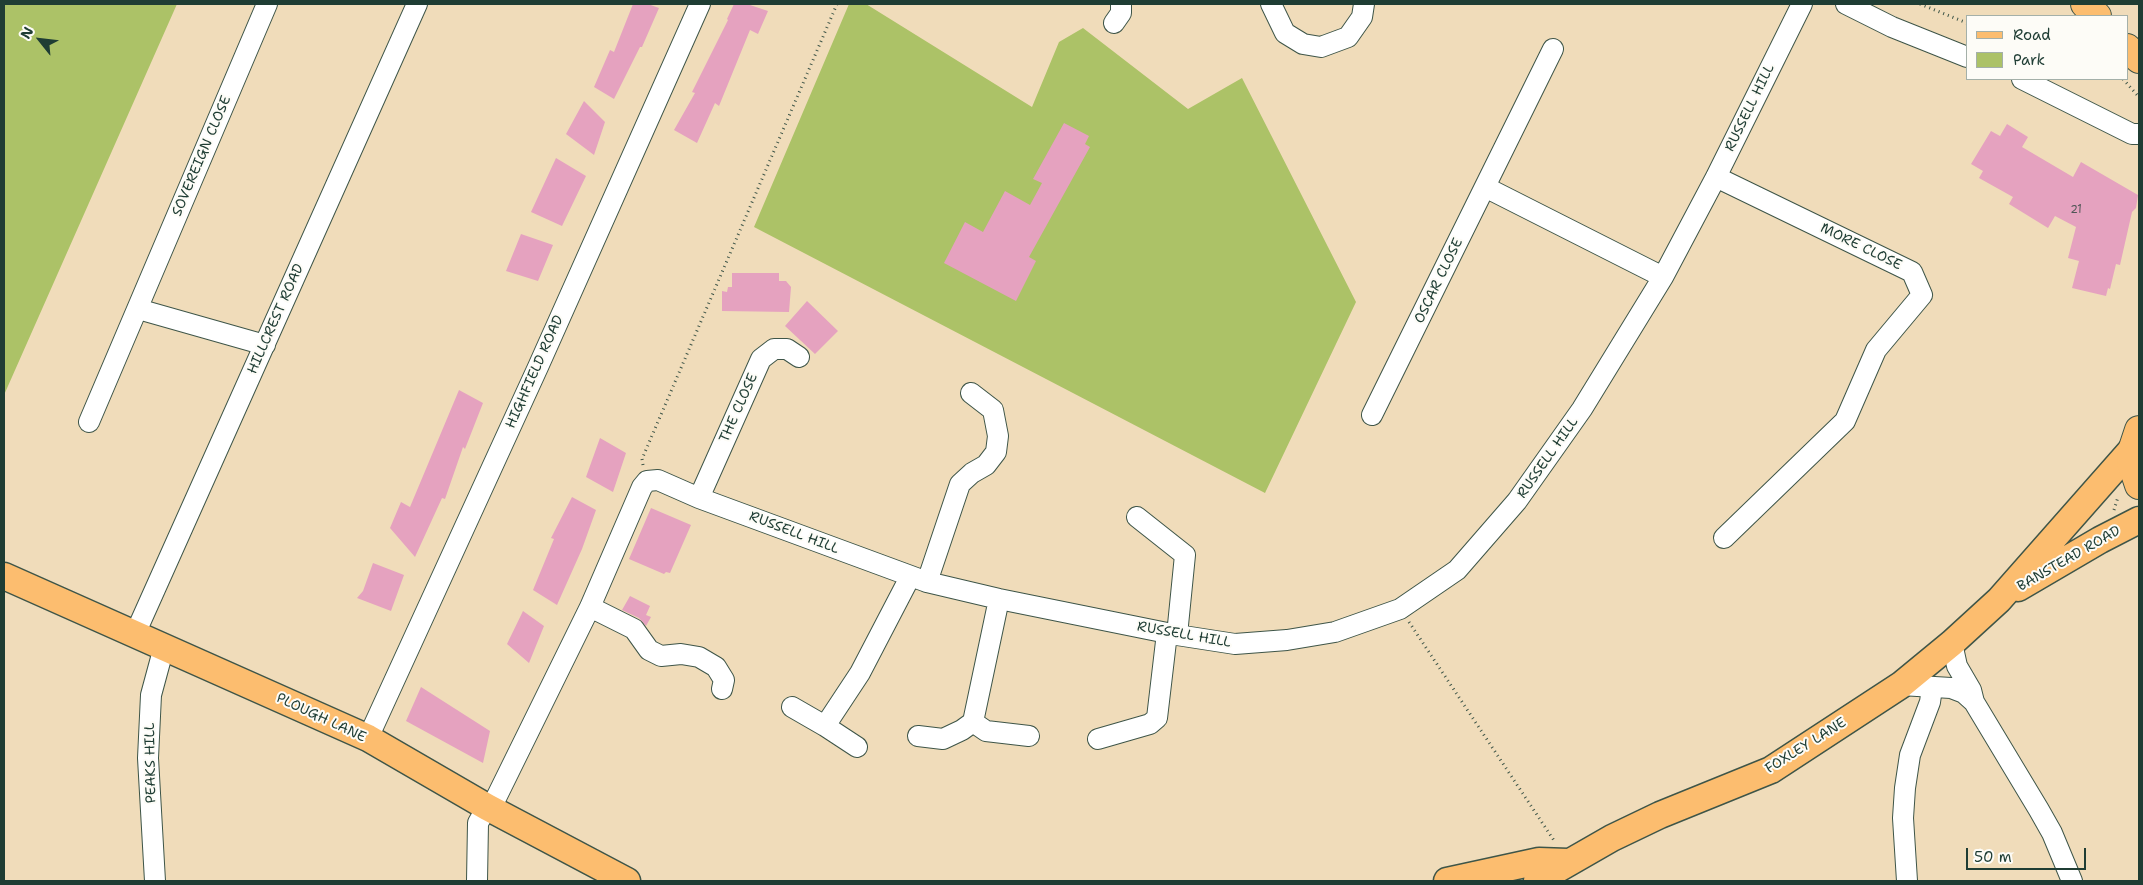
<!DOCTYPE html>
<style>
body{margin:0}
#map{position:relative;width:2143px;height:885px;overflow:hidden;background:#f0dcba;font-family:"Shantell Sans",sans-serif}
canvas{display:block}
.frame{position:absolute;inset:0;border:5px solid #1f3d34;pointer-events:none}
.legend{position:absolute;left:1966px;top:15px;width:162px;height:65px;box-sizing:border-box;background:#fdfcf7;border:1px solid #a4b0a9;margin:0;padding:6px 9px;list-style:none;font-size:15px;color:#1f3d34}
.legend li{display:flex;align-items:center;gap:10px;height:25px}
.legend b{width:25px;border:1px solid #a4b0a9}
.north{position:absolute;left:15px;top:15px;width:50px;height:50px;-webkit-text-stroke:4px #fdfcf7;paint-order:stroke;rotate:299deg;font-size:14px;font-weight:700;line-height:20px;text-align:center;color:#1f3d34}
.north::after{content:'';display:block;margin:auto;width:18px;height:22px;background:#1f3d34;clip-path:polygon(50% 0,100% 100%,50% 72%,0 100%)}
.scale{position:absolute;left:1966px;top:848px;width:120px;height:22px;box-sizing:border-box;border:2px solid #1f3d34;border-top:0;padding-left:6px;font-size:15px;line-height:18px;white-space:nowrap;color:#1f3d34;-webkit-text-stroke:4px #fdfcf7;paint-order:stroke}
</style>
<div id="map">
<canvas width="2143" height="885"></canvas>
<div class="frame"></div>
<ul class="legend">
<li><b style="height:6px;background:#fcbd6f"></b>Road</li>
<li><b style="height:14px;background:#acc267"></b>Park</li>
</ul>
<div class="north">N</div>
<div class="scale">50 m</div>
</div>
<script>
const g = document.querySelector('canvas').getContext('2d');
g.lineJoin = 'round';
function paint(path, color) {
  g.fillStyle = color;
  g.fill(path, 'evenodd');
}
function shape(rows) {
  const path = new Path2D();
  for (const r of rows) {
    path.moveTo(r[0], r[1]);
    for (let i = 2; i < r.length; i += 2) path.lineTo(r[i], r[i + 1]);
  }
  return path;
}
function strokePath(path, color, width, dash) {
  g.strokeStyle = color;
  g.lineWidth = width;
  g.lineCap = dash ? 'butt' : 'round';
  g.setLineDash(dash || []);
  g.stroke(path);
}
function write(font, color, halo, rows, align = 'center') {
  g.font = font + ' "Shantell Sans",sans-serif';
  g.lineWidth = 4;
  g.setLineDash([]);
  g.textBaseline = 'middle';
  g.strokeStyle = halo;
  g.fillStyle = color;
  for (const [text, x, y, turn = 0] of rows) {
    g.save();
    g.translate(x, y);
    g.rotate((+turn || 0) * Math.PI / 180);
    g.textAlign = isNaN(turn) ? turn : align;
    if (halo) g.strokeText(text, 0, 0);
    g.fillText(text, 0, 0);
    g.restore();
  }
}
const green = shape([
 [4,4,177,4,4,395],
 [849,4,866,4,1032,107,1059,42,1083,28,1188,109,1242,78,1356,302,1265,493,754,227]
]);
const building = shape([
 [633,4,648,4,659,8,642,47,640,47,614,99,594,87,610,50,614,52],
 [734,4,747,4,768,11,758,34,750,30,719,106,715,103,697,143,674,130,695,93,692,92,728,20,727,19],
 [584,101,605,122,594,155,566,134],
 [1064,123,1089,136,1085,144,1090,147,1029,257,1036,261,1016,301,944,263,965,222,983,232,1005,191,1030,205,1042,183,1033,179],
 [2007,124,2028,137,2022,147,2073,177,2081,162,2138,195,2136,208,2132,212,2120,265,2116,264,2110,289,2108,288,2106,296,2072,288,2079,261,2068,258,2076,227,2055,216,2048,228,2009,204,2013,197,1979,178,1983,171,1971,164,1991,131,2000,136],
 [556,158,586,176,562,226,531,212],
 [521,234,553,245,538,281,506,271],
 [732,273,779,273,779,281,786,281,791,287,789,312,722,311,722,291,727,292,728,287,732,287],
 [807,301,838,331,815,354,785,326],
 [459,390,483,403,465,449,463,447,445,499,442,498,415,557,390,528,401,502,410,507],
 [600,438,626,453,613,492,586,477],
 [572,497,596,510,582,549,557,605,533,590,554,539,551,538],
 [651,508,691,525,670,573,666,572,664,574,629,559],
 [373,563,404,575,391,611,357,598,363,591],
 [630,596,650,606,646,615,651,617,646,626,639,618,622,610],
 [523,611,544,626,529,663,507,644],
 [421,687,490,731,483,763,406,721]
]);
const path = shape([
 [1920,4,1967,23],
 [2123,79,2139,97],
 [643,465,642,459,837,4],
 [2114,510,2118,497],
 [1409,622,1555,842]
]);
const minor = shape([
 [1271,4,1285,33,1303,44,1321,47,1348,37,1362,17,1364,4],
 [1846,4,1892,27,1967,57],
 [1114,23,1121,13,1121,4],
 [2022,79,2132,134,2139,134],
 [1716,177,1912,272,1922,295,1876,350,1845,421,1724,538],
 [1485,187,1663,277],
 [138,309,265,345],
 [1372,415,1553,49],
 [89,422,267,4],
 [699,498,761,359,774,349,787,349,799,357],
 [1137,517,1185,555,1177,635],
 [927,582,960,484,972,473,986,465,996,452,998,436,993,410,971,393],
 [590,607,634,629,649,650,661,656,681,654,699,657,716,667,724,680,722,689],
 [135,634,417,4],
 [1952,643,1957,666,1971,690,1974,702],
 [1901,685,1951,688,1964,693,1974,702,2039,810,2052,833,2072,881],
 [792,707,825,726,857,747],
 [973,722,986,731,1029,736],
 [825,726,860,673,910,577],
 [918,736,943,739,962,730,973,722,999,599],
 [368,738,538,367,700,4],
 [1098,739,1150,724,1157,718,1167,633],
 [155,881,148,758,151,695,164,647],
 [477,881,478,823,487,807,496,798,590,607,642,487,647,481,658,480,699,498,927,582,999,599,1177,635,1235,644,1287,640,1335,632,1400,609,1457,570,1517,501,1582,409,1663,277,1716,177,1802,4],
 [1907,881,1903,818,1905,788,1910,755,1930,702,1932,688]
]);
const major = shape([
 [4,576,368,738,487,807,627,881],
 [2018,588,2100,540,2139,520],
 [1447,881,1539,861,1568,862],
 [1537,881,1612,838,1660,815,1771,770,1901,685,1952,643,1999,600,2133,448]
]);
const highway = shape([
 [2085,4,2097,16],
 [2127,48,2139,59],
 [2139,430,2133,448,2131,461,2139,485]
]);
const numberNames = [
 ["21",2076,210]
];
const streetNames = [
 ["RUSSELL HILL",1750,108,-64],
 ["SOVEREIGN CLOSE",202,156,-67],
 ["MORE CLOSE",1861,247,26],
 ["OSCAR CLOSE",1439,281,-64],
 ["HILLCREST ROAD",276,319,-66],
 ["HIGHFIELD ROAD",535,372,-66],
 ["THE CLOSE",739,408,-66],
 ["RUSSELL HILL",1548,458,-55],
 ["RUSSELL HILL",794,533,21],
 ["BANSTEAD ROAD",2069,559,-30],
 ["RUSSELL HILL",1184,635,10],
 ["PLOUGH LANE",321,718,25],
 ["FOXLEY LANE",1806,746,-32],
 ["PEAKS HILL",151,763,-91]
];
paint(green, '#acc267');
paint(building, '#e5a2bf');
strokePath(minor, '#3e5548', 22);
strokePath(major, '#3e5548', 29);
strokePath(highway, '#3e5548', 30);
strokePath(path, '#3e5548', 3, [1, 4]);
strokePath(minor, '#fff', 20);
strokePath(major, '#fcbd6f', 26);
strokePath(highway, '#fcbd6f', 28);
write('11px', '#505657', null, numberNames);
write('14px', '#1f3d34', '#fdfcf7', streetNames);
</script>
